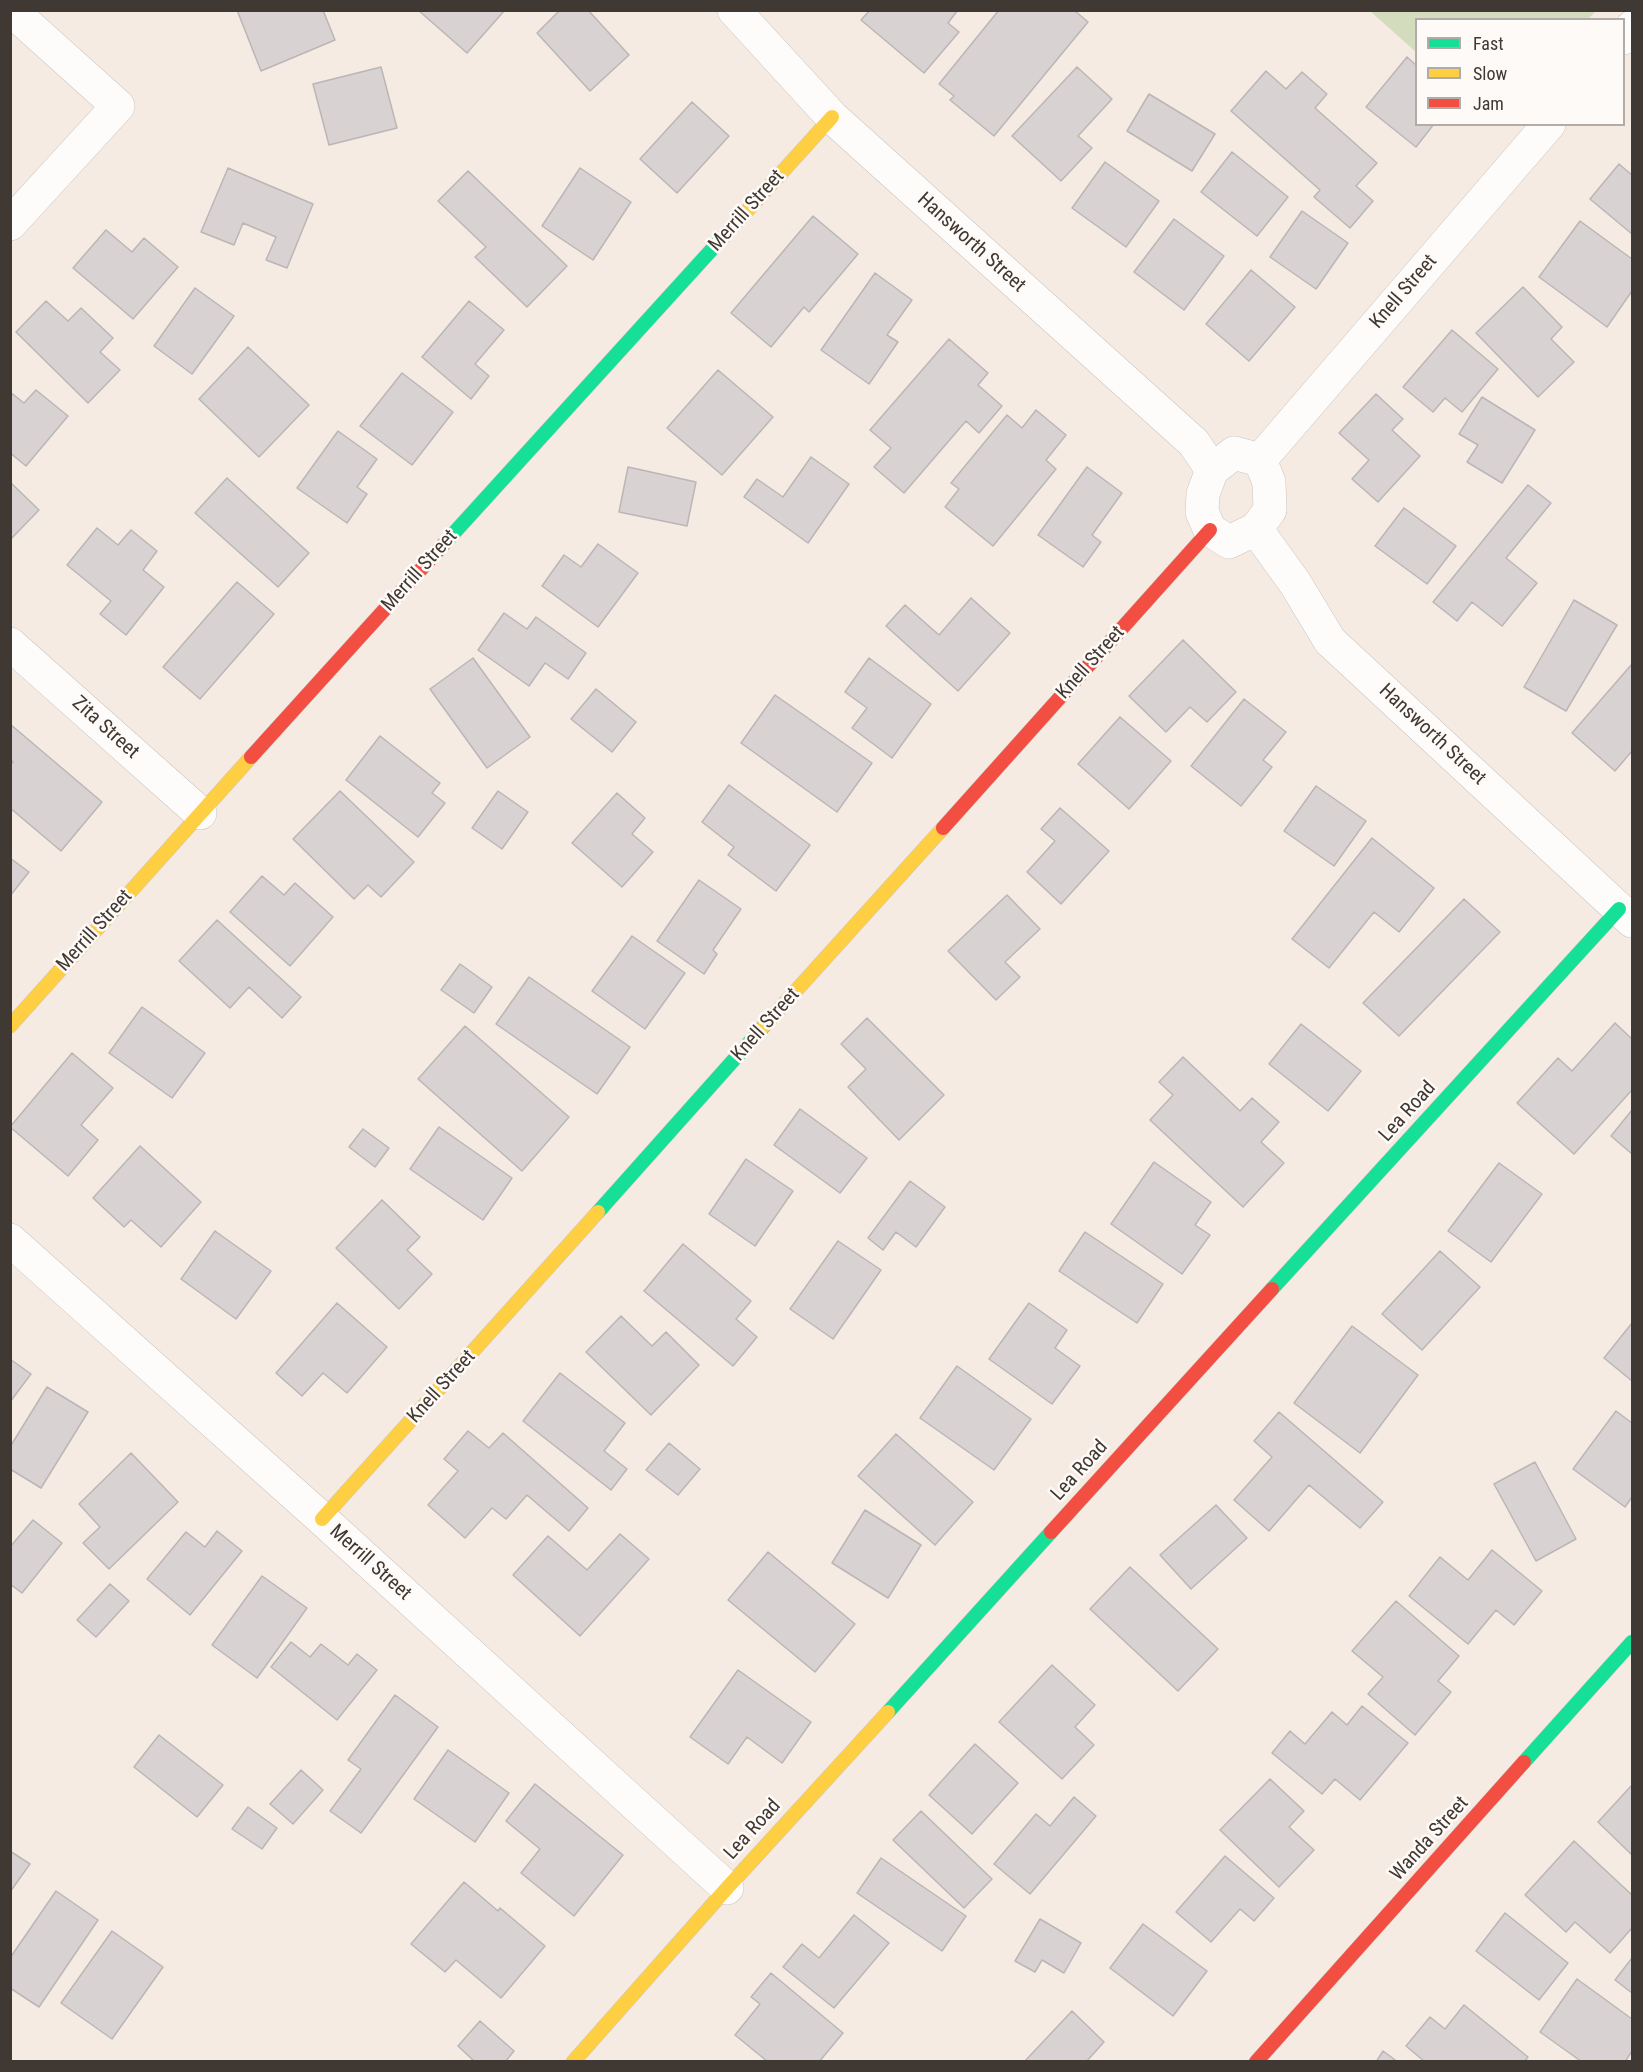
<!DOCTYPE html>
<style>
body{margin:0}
#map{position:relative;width:1643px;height:2072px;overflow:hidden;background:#f5ebe3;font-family:"Roboto Condensed",sans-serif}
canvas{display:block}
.frame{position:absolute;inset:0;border:12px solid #403832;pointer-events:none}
.legend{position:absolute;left:1415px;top:18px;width:210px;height:108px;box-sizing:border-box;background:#fefaf7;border:2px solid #b2aca8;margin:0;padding:8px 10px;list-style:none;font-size:18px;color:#403832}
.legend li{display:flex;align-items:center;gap:12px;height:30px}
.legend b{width:30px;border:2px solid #b2aca8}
</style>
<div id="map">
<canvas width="1643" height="2072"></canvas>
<div class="frame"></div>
<ul class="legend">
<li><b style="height:8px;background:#16e098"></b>Fast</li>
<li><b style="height:8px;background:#ffcf43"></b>Slow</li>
<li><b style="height:8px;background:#f24e42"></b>Jam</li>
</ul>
</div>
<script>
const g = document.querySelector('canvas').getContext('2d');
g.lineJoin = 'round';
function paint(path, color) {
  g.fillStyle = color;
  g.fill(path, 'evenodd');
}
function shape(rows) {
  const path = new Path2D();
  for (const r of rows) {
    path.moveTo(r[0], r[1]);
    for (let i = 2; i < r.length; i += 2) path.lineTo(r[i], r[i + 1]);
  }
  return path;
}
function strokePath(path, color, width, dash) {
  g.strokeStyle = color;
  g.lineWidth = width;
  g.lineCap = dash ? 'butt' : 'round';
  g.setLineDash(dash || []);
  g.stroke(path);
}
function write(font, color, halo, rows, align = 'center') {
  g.font = font + ' "Roboto Condensed",sans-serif';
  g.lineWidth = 5;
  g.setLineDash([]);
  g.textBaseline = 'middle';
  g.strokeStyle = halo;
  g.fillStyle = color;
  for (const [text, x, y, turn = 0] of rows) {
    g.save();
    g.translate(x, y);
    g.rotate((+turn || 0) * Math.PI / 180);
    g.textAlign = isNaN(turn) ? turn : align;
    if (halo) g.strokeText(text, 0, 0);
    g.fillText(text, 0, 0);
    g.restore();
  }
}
const green = shape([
 [1370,11,1596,11,1588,19,1416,20,1416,52]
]);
const building = shape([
 [237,10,323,10,335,40,261,71,237,10],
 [418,10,505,10,467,53,418,10],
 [560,10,588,10,629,55,590,91,537,33,560,10],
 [870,10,958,10,948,23,959,32,924,73,861,20,870,10],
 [999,10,1074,10,1088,22,994,136,950,100,954,96,939,84,999,10],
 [1407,57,1416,65,1416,124,1434,124,1416,147,1366,107,1407,57],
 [381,67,397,128,329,145,313,84,381,67],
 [1077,67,1112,99,1078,136,1092,148,1061,181,1012,136,1077,67],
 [1266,71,1286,89,1302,72,1327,94,1315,108,1377,163,1356,186,1373,201,1350,228,1314,197,1320,190,1231,111,1266,71],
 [1149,94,1215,134,1192,171,1127,131,1149,94],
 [692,102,729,136,677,193,640,159,692,102],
 [1232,152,1288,197,1257,236,1201,192,1232,152],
 [1105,162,1159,201,1126,247,1072,208,1105,162],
 [1619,164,1632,175,1632,234,1590,199,1619,164],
 [228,168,313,204,287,268,266,260,276,237,243,223,234,245,201,232,228,168],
 [580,168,631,202,593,260,542,226,580,168],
 [468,171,567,266,527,307,475,257,486,247,438,201,468,171],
 [1302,211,1348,243,1316,289,1270,257,1302,211],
 [813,216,858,254,809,312,804,307,771,347,731,313,813,216],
 [1174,219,1224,256,1184,310,1134,272,1174,219],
 [1580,221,1632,259,1632,291,1607,327,1539,277,1580,221],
 [106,230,132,252,144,238,178,267,133,319,73,268,106,230],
 [1251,270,1295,307,1249,361,1206,324,1251,270],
 [875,273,912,300,887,335,898,342,869,384,821,350,875,273],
 [1523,287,1562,327,1551,339,1574,362,1538,397,1476,333,1523,287],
 [195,288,234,316,192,374,154,346,195,288],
 [46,301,68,321,81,308,113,338,100,352,120,370,88,403,16,332,46,301],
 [469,301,504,330,475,364,489,376,471,399,422,357,469,301],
 [1452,330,1498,369,1462,412,1445,398,1433,412,1403,387,1452,330],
 [949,339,988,373,978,385,1002,406,979,433,966,421,904,493,874,467,891,448,870,430,949,339],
 [248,347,309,405,259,457,199,399,248,347],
 [718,370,773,417,722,475,667,428,718,370],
 [402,373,453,412,412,465,360,426,402,373],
 [36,390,68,416,26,466,10,453,10,392,24,403,36,390],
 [1376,394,1403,419,1392,430,1420,456,1378,502,1352,479,1369,460,1339,433,1376,394],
 [1482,397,1535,430,1502,483,1467,462,1478,445,1459,434,1482,397],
 [1036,410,1066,435,1046,460,1056,469,993,546,945,507,959,489,951,483,1007,415,1022,428,1036,410],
 [338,431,377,459,357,487,367,494,347,523,297,488,338,431],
 [811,457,849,484,808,543,744,497,757,479,783,497,811,457],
 [628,467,696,482,687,526,619,512,628,467],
 [1087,467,1122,493,1092,535,1101,542,1083,567,1038,535,1087,467],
 [227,478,309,553,278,587,195,513,227,478],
 [10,482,39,510,10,540,10,482],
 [1528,485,1551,503,1506,558,1537,583,1502,626,1472,602,1457,621,1433,602,1528,485],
 [1404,508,1456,546,1427,584,1375,546,1404,508],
 [97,528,118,545,131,530,157,551,143,570,164,587,126,635,100,614,111,601,67,565,97,528],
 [598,544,638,573,598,627,542,586,564,555,581,567,598,544],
 [237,582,274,614,200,699,163,667,237,582],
 [971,598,1010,633,958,691,886,626,905,605,939,635,971,598],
 [1574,600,1617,625,1566,711,1524,687,1574,600],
 [504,613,527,629,536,617,586,653,568,679,545,663,529,686,478,650,504,613],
 [1183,640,1236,692,1207,722,1190,707,1166,732,1129,696,1183,640],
 [473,658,530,737,487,768,430,689,473,658],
 [869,658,931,704,892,758,852,728,867,708,845,692,869,658],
 [1632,664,1632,751,1615,771,1572,733,1632,664],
 [596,689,636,722,612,752,571,719,596,689],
 [775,695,872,763,837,812,741,743,775,695],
 [1244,699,1286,732,1263,760,1272,767,1241,806,1191,766,1244,699],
 [1120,717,1171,761,1129,809,1078,764,1120,717],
 [10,724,102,802,61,851,10,808,10,765,13,762,10,759,10,724],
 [380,736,440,783,432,793,445,803,418,837,346,780,380,736],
 [729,785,810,845,776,891,728,855,734,847,702,822,729,785],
 [1316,786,1366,821,1334,866,1284,831,1316,786],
 [340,791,414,862,381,897,368,885,354,899,293,839,340,791],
 [498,791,528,812,502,849,472,828,498,791],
 [617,793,645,818,632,834,653,852,622,887,572,843,617,793],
 [1060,808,1109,851,1061,904,1027,872,1055,841,1041,829,1060,808],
 [1372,838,1434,888,1399,932,1374,912,1329,968,1292,939,1372,838],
 [10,858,29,872,10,896,10,858],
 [262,876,284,895,295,883,333,917,290,966,230,912,262,876],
 [699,880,741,909,713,950,717,954,704,974,657,941,699,880],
 [1007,895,1040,929,1005,962,1020,977,996,1000,948,951,1007,895],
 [1464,899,1500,932,1399,1036,1363,1003,1464,899],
 [217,920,301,997,282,1018,249,987,230,1008,179,961,217,920],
 [632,936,685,973,645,1029,592,991,632,936],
 [460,964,492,987,474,1013,441,990,460,964],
 [529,977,630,1047,597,1094,496,1024,529,977],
 [142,1007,205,1053,172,1098,109,1053,142,1007],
 [867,1018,944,1095,899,1140,848,1087,866,1069,841,1044,867,1018],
 [1615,1023,1632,1039,1632,1090,1574,1154,1517,1103,1558,1058,1572,1071,1615,1023],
 [1301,1024,1361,1071,1328,1111,1269,1064,1301,1024],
 [465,1026,569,1117,522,1171,418,1079,465,1026],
 [72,1053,113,1088,81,1125,98,1140,68,1176,10,1127,72,1053],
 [1183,1057,1240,1111,1252,1098,1279,1122,1261,1142,1284,1163,1243,1207,1150,1120,1173,1095,1159,1082,1183,1057],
 [800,1109,867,1158,840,1193,774,1145,800,1109],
 [1632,1110,1632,1154,1611,1136,1632,1110],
 [439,1127,512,1178,483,1220,410,1169,439,1127],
 [363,1129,389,1148,375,1167,349,1147,363,1129],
 [140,1146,201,1202,161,1247,131,1220,124,1227,93,1198,140,1146],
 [746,1159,793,1191,755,1246,709,1214,746,1159],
 [1154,1162,1211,1202,1195,1225,1210,1235,1182,1274,1111,1224,1154,1162],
 [1499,1163,1542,1194,1491,1262,1448,1231,1499,1163],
 [910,1181,945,1207,916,1247,896,1232,883,1250,868,1238,910,1181],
 [382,1200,420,1237,407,1250,432,1274,399,1309,336,1248,382,1200],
 [215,1231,271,1271,236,1319,181,1279,215,1231],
 [1085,1232,1163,1284,1137,1323,1059,1271,1085,1232],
 [838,1241,881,1270,833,1339,790,1309,838,1241],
 [683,1244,751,1301,736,1319,757,1337,733,1366,644,1291,683,1244],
 [1440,1251,1480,1287,1422,1350,1382,1314,1440,1251],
 [337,1303,387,1347,347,1393,323,1373,302,1396,276,1373,337,1303],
 [1029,1303,1067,1330,1055,1348,1080,1366,1052,1404,989,1359,1029,1303],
 [621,1316,652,1346,666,1332,699,1365,651,1415,586,1352,621,1316],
 [1632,1323,1632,1381,1604,1358,1632,1323],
 [1352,1326,1418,1375,1360,1453,1294,1403,1352,1326],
 [10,1359,31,1374,10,1402,10,1359],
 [957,1366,1031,1419,994,1470,920,1418,957,1366],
 [560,1373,625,1423,604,1451,627,1469,611,1490,523,1421,560,1373],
 [47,1387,88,1412,41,1488,10,1469,10,1447,47,1387],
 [1616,1411,1632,1423,1632,1497,1625,1507,1573,1469,1616,1411],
 [1279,1412,1383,1502,1360,1528,1309,1485,1269,1531,1234,1500,1272,1457,1254,1441,1279,1412],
 [468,1431,489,1448,503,1433,588,1508,569,1531,527,1495,506,1519,492,1508,465,1538,428,1505,458,1471,444,1459,468,1431],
 [896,1434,973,1502,935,1545,858,1476,896,1434],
 [669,1443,700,1469,678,1495,646,1470,669,1443],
 [131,1453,178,1502,109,1569,83,1543,100,1527,79,1504,131,1453],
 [1535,1462,1576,1539,1536,1561,1494,1484,1535,1462],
 [1216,1505,1247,1538,1191,1589,1160,1555,1216,1505],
 [865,1510,921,1545,888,1598,832,1563,865,1510],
 [33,1520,62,1543,22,1593,10,1584,10,1547,33,1520],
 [217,1531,242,1551,190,1615,147,1579,186,1532,205,1547,217,1531],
 [620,1534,649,1559,580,1636,513,1575,548,1536,587,1570,620,1534],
 [1492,1550,1542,1591,1514,1625,1496,1610,1468,1644,1409,1596,1440,1557,1468,1580,1492,1550],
 [768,1552,855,1624,815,1672,728,1600,768,1552],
 [1130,1567,1218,1649,1178,1691,1090,1609,1130,1567],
 [262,1576,307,1608,257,1678,212,1645,262,1576],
 [110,1584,129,1601,96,1637,77,1620,110,1584],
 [1396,1601,1459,1656,1438,1681,1451,1692,1415,1735,1368,1694,1383,1677,1352,1651,1396,1601],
 [291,1642,310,1657,321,1644,348,1665,357,1654,377,1670,337,1720,271,1667,291,1642],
 [1052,1665,1095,1705,1075,1727,1094,1745,1062,1779,999,1722,1052,1665],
 [738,1670,811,1722,782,1763,747,1737,728,1764,690,1737,738,1670],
 [395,1695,438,1727,361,1833,330,1811,361,1769,348,1760,395,1695],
 [1362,1706,1408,1743,1360,1800,1335,1779,1322,1794,1272,1753,1290,1731,1305,1744,1332,1712,1347,1725,1362,1706],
 [159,1735,223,1785,197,1817,134,1767,159,1735],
 [975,1744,1018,1783,972,1834,929,1795,975,1744],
 [448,1750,509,1793,475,1842,414,1799,448,1750],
 [301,1770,323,1790,293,1824,270,1804,301,1770],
 [1270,1779,1304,1811,1289,1827,1314,1850,1279,1887,1220,1830,1270,1779],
 [535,1784,623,1855,574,1916,521,1873,540,1849,506,1821,535,1784],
 [1632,1785,1632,1855,1598,1822,1632,1785],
 [1074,1797,1096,1816,1030,1894,994,1864,1036,1814,1050,1826,1074,1797],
 [248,1807,277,1828,262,1849,232,1829,248,1807],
 [921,1811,992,1879,964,1908,893,1840,921,1811],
 [1574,1841,1632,1895,1632,1928,1610,1953,1575,1922,1566,1932,1525,1895,1574,1841],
 [10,1851,30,1864,10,1892,10,1851],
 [1225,1856,1274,1898,1254,1921,1240,1909,1211,1942,1176,1912,1225,1856],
 [881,1858,966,1916,942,1951,857,1893,881,1858],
 [464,1882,498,1911,500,1908,545,1946,501,1998,456,1960,445,1972,411,1944,464,1882],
 [56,1891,98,1920,39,2007,10,1988,10,1958,56,1891],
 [1505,1913,1568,1963,1539,2000,1476,1951,1505,1913],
 [854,1915,889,1943,834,2008,783,1967,802,1944,819,1958,854,1915],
 [1040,1919,1081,1943,1064,1973,1042,1960,1035,1972,1015,1961,1040,1919],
 [1143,1924,1207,1971,1173,2016,1110,1968,1143,1924],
 [112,1931,163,1967,112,2039,61,2003,112,1931],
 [1632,1958,1632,1993,1615,1980,1632,1958],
 [771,1973,843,2033,819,2062,768,2062,735,2035,760,2004,751,1997,771,1973],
 [1577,1979,1632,2019,1632,2051,1625,2062,1582,2062,1540,2032,1577,1979],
 [1464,2005,1528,2057,1524,2062,1425,2062,1406,2046,1430,2017,1445,2029,1464,2005],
 [1072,2011,1104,2042,1086,2062,1024,2062,1072,2011],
 [480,2021,514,2051,505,2062,475,2062,458,2046,480,2021],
 [1383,2051,1398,2062,1376,2062,1383,2051]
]);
const street = shape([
 [734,10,832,117,1194,443,1212,470],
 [1624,38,1632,27],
 [10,224,118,106,11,10],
 [1234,453,1260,460,1269,482,1270,510,1256,529,1229,542,1210,530,1202,512,1203,494,1212,470,1234,453],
 [1260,460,1549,124],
 [1256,529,1295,583,1330,641,1632,921],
 [10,644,200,813],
 [10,1240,322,1519,727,1888]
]);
const fast = shape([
 [443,545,725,235],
 [598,1212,764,1026],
 [1272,1289,1619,909],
 [888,1712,1051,1532],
 [1524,1762,1632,1642]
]);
const slow = shape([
 [725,235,832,117],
 [10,1026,251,757],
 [764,1026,943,828],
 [322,1519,598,1212],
 [573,2062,727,1888,888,1712]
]);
const jam = shape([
 [251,757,443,545],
 [943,828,1210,530],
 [1051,1532,1272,1289],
 [1256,2062,1524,1762]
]);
const streetNames = [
 ["Merrill Street",747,211,-48],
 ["Hansworth Street",971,243,42],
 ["Knell Street",1404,292,-49],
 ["Merrill Street",420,571,-48],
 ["Knell Street",1091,663,-48],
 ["Zita Street",105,728,42],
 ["Hansworth Street",1432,735,43],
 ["Merrill Street",95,931,-48],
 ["Knell Street",766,1025,-48],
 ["Lea Road",1408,1112,-48],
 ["Knell Street",442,1387,-48],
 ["Lea Road",1080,1471,-48],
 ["Merrill Street",370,1563,42],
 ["Lea Road",753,1830,-48],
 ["Wanda Street",1430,1839,-48]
];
paint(green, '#d3ddbe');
paint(building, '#d8d2d3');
strokePath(building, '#bbb6b6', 1.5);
strokePath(street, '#ccc4be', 34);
strokePath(fast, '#ccc4be', 15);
strokePath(slow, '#ccc4be', 15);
strokePath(jam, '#ccc4be', 15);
strokePath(street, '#fefcfb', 33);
strokePath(fast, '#16e098', 14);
strokePath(slow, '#ffcf43', 14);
strokePath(jam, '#f24e42', 14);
write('20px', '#403832', '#fefaf7', streetNames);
</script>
